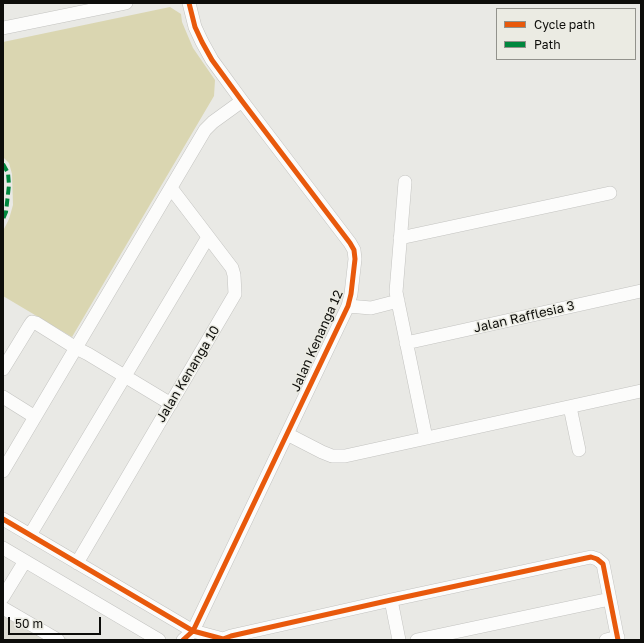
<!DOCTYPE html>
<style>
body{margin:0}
#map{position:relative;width:644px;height:643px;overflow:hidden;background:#e9e9e5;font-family:"Golos Text",sans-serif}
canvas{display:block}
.frame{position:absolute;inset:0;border:4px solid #0d0d0a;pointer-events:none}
.legend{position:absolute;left:496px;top:8px;width:140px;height:52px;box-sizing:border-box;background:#ebebe3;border:1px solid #92928c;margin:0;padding:5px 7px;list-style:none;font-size:12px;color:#0d0d0a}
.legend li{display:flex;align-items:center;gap:8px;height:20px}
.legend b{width:20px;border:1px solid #92928c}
.scale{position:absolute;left:8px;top:617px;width:93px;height:18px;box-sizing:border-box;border:2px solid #0d0d0a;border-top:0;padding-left:5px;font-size:12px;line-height:14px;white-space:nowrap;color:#0d0d0a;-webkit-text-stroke:3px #ebebe3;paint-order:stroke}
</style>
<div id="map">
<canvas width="644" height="643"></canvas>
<div class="frame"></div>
<ul class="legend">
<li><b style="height:5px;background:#e8590c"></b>Cycle path</li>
<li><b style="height:5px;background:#00873e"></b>Path</li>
</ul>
<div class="scale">50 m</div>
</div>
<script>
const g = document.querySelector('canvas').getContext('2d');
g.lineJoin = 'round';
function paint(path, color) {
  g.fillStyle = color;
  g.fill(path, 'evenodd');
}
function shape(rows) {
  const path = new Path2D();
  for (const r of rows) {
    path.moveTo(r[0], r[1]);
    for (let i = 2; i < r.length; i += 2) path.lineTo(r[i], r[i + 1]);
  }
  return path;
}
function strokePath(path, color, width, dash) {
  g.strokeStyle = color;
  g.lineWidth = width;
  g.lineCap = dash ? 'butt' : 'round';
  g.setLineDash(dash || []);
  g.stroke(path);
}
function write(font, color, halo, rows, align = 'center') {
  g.font = font + ' "Golos Text",sans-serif';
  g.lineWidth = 3;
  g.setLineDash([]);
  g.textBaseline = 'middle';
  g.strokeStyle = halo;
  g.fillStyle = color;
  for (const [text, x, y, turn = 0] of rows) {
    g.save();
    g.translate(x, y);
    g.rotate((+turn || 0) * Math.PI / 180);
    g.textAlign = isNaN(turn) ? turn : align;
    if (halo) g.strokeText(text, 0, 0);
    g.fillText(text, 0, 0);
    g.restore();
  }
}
const built = shape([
 [3,602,69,640,3,640]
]);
const green = shape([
 [170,7,181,14,182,22,193,48,215,80,214,96,72,337,3,296,3,231,9,219,13,205,12,174,9,163,3,157,3,42]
]);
const minor = shape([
 [3,28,126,3],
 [405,182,396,292,426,438],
 [400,238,610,193],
 [348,306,371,308,398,301],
 [406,343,641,291],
 [3,369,30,325,32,322,36,323,76,348,88,354,171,404],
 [3,397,35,417],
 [570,407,579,450],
 [287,434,322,452,332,456,345,456,641,391],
 [3,471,205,130,213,122,242,101],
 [3,519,193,631,223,639,231,636,391,600,591,557,597,559,603,564,618,640],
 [30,535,208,237],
 [3,548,159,640],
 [77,563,235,294,234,275,232,268,171,188],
 [3,597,25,561],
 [391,600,399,640],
 [3,608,58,640],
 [183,640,193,631,348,306,351,294,355,259,354,250,350,243,242,101,212,60,202,42,195,27,189,3],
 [417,640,610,599],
 [606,640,618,637]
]);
const quiet = shape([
 [3,164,8,173,9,185,6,212,3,219]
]);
const cycleway = shape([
 [3,519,193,631,223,639,231,636,391,600,591,557,597,559,603,564,618,640],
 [183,640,193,631,348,306,351,294,355,259,354,250,350,243,242,101,212,60,202,42,195,27,189,3]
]);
const streetNames = [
 ["Jalan Rafflesia 3",524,317,-13],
 ["Jalan Kenanga 12",317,341,-66],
 ["Jalan Kenanga 10",188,374,-59]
];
paint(built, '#dddcd3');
paint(green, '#dad6b1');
strokePath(minor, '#c3c3c0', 14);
strokePath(minor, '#fcfcfb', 13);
strokePath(quiet, '#00873e', 4, [8, 4]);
strokePath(cycleway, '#e8590c', 5);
write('13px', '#0d0d0a', '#ebebe3', streetNames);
</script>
